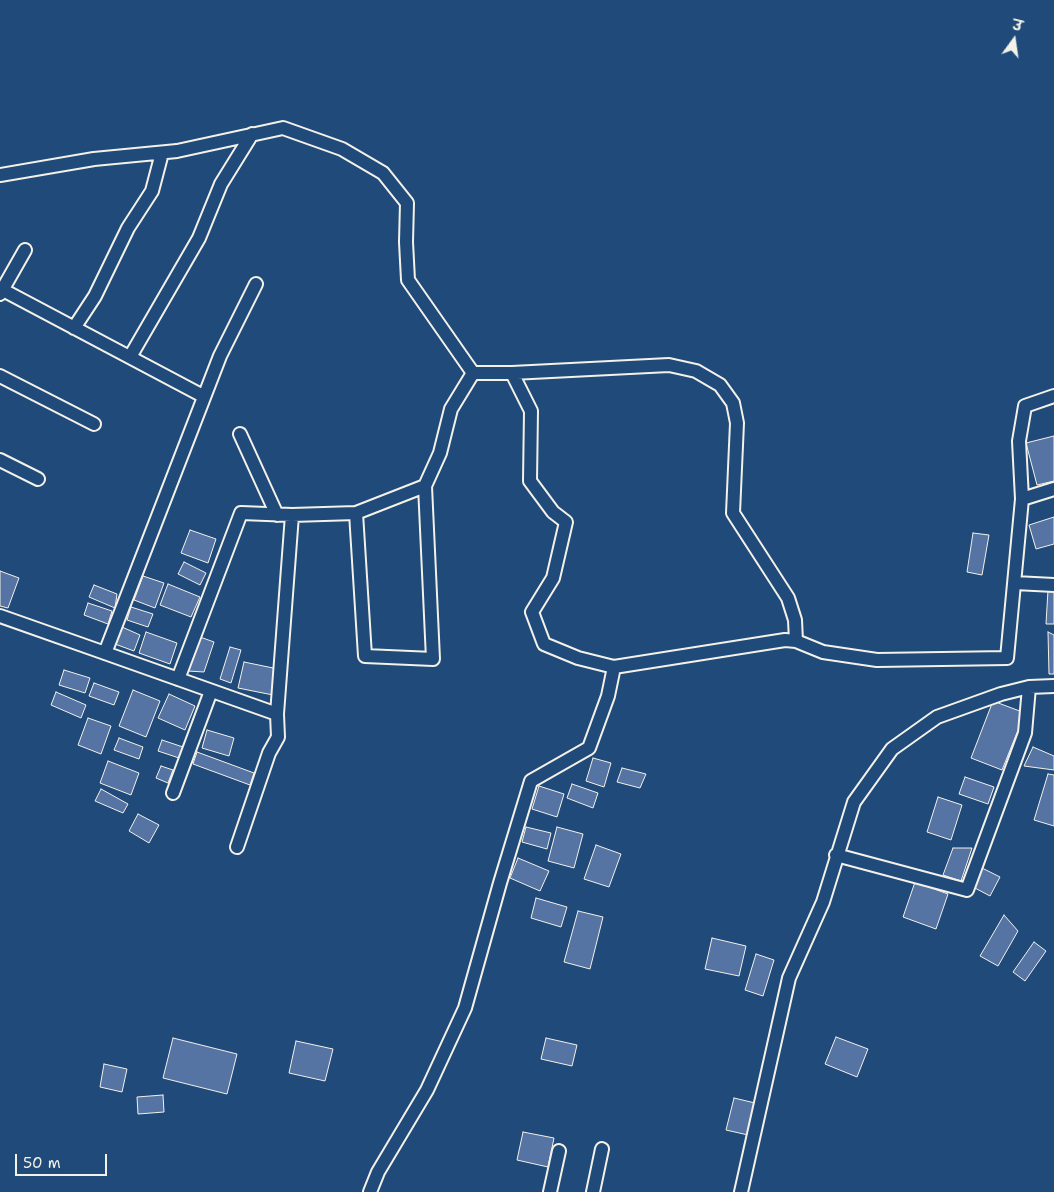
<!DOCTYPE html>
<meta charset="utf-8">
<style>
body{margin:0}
#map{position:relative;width:1054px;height:1192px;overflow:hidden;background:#1f4a7a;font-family:"Shantell Sans","Playpen Sans Deva",sans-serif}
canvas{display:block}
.north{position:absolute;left:989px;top:15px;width:50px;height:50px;-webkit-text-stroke:4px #1f4a7a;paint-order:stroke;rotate:14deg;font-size:14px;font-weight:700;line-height:20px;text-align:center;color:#f4f1e8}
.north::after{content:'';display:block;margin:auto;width:18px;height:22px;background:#f4f1e8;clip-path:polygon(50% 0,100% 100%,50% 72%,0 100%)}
.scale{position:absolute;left:15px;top:1154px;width:92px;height:22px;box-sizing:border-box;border:2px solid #f4f1e8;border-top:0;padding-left:6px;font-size:15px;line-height:18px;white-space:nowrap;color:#f4f1e8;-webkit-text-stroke:4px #1f4a7a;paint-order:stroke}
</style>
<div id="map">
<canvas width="1054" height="1192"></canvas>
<div class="north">उ</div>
<div class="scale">50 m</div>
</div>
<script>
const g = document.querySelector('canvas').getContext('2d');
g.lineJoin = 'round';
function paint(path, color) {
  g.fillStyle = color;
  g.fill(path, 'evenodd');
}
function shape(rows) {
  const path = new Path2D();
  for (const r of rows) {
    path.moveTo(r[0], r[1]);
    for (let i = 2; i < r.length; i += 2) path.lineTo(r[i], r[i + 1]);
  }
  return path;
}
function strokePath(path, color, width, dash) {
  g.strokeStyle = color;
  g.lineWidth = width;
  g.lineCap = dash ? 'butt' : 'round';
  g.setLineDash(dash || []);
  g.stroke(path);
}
const building = shape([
 [1054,436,1054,481,1037,485,1026,443,1054,436],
 [1054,517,1054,544,1036,549,1029,525,1054,517],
 [190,530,216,539,208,563,181,553,190,530],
 [973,533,989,535,982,575,967,572,973,533],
 [184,562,206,573,200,585,178,574,184,562],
 [0,571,19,578,8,608,0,606,0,571],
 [143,576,164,583,155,608,134,600,143,576],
 [168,584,200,597,191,617,160,605,168,584],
 [94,585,117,594,115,608,89,597,94,585],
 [1048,590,1054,590,1054,624,1046,624,1048,590],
 [88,603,112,611,108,624,84,615,88,603],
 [131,607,153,614,148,627,127,620,131,607],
 [122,627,140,635,134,651,115,644,122,627],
 [146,632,177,643,170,664,139,653,146,632],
 [1048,632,1054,635,1054,674,1049,674,1048,632],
 [200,637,214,642,204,672,188,671,200,637],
 [230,647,241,650,231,683,220,679,230,647],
 [244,662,278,669,273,695,238,688,244,662],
 [64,670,90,678,85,693,59,685,64,670],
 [94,683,119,692,114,705,89,696,94,683],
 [133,690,160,701,146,737,119,726,133,690],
 [56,692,86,705,81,718,51,705,56,692],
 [169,694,195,706,185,730,158,718,169,694],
 [993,701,1025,713,1002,770,971,758,993,701],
 [88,718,111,726,101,754,78,745,88,718],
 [207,730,234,738,229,756,202,748,207,730],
 [119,738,143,747,139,759,114,750,119,738],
 [162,740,183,747,179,758,158,751,162,740],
 [1033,747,1054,756,1054,770,1024,766,1033,747],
 [197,752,254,773,250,785,193,764,197,752],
 [593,758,611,763,604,787,586,781,593,758],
 [108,761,139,773,131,795,100,783,108,761],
 [161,766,173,770,168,783,156,778,161,766],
 [622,768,646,774,640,788,617,782,622,768],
 [1048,774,1054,775,1054,826,1034,820,1048,774],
 [965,777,994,787,988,804,959,794,965,777],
 [572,784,598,793,593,808,567,798,572,784],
 [539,786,564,794,557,817,532,809,539,786],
 [101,789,128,804,123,813,95,801,101,789],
 [938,797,962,805,951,840,927,832,938,797],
 [138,814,159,825,149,843,129,831,138,814],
 [526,827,551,833,547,849,522,842,526,827],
 [557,827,583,834,574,868,548,861,557,827],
 [596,845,621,854,609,887,584,879,596,845],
 [953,848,972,848,961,881,943,875,953,848],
 [518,858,549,871,540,891,510,878,518,858],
 [982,868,1000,877,990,896,973,887,982,868],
 [915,882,948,894,936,929,903,917,915,882],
 [536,898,567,907,561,927,531,918,536,898],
 [578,911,603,917,590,969,564,962,578,911],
 [1004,915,1018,931,998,966,980,956,1004,915],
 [712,938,746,946,739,976,705,969,712,938],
 [1034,942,1046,951,1025,981,1013,972,1034,942],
 [756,954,774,960,763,996,745,990,756,954],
 [836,1037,868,1049,857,1077,825,1064,836,1037],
 [173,1038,237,1054,227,1094,163,1078,173,1038],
 [546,1038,577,1045,572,1066,541,1059,546,1038],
 [296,1041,333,1049,325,1081,289,1073,296,1041],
 [104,1064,127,1069,122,1092,100,1087,104,1064],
 [163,1095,164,1112,138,1114,137,1097,163,1095],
 [734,1098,755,1103,748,1135,726,1130,734,1098],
 [523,1132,554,1138,548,1167,517,1160,523,1132]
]);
const minor = shape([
 [0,175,94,159,177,151,283,128,342,149,383,173,407,203,406,242,408,280,473,373,451,409,440,453,425,486,433,659,365,656,356,513,292,515],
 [3,290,203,396],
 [0,294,25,250],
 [74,328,95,296,128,228,152,191,162,153],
 [130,357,199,238,221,184,252,134],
 [512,373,669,365,696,371,720,385,733,403,737,423,733,513,788,598,795,620,796,641],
 [0,376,94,424],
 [240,434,277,515],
 [0,460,38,479],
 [1022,499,1054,489],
 [356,513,425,486],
 [1015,583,1054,585],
 [0,616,105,653,277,714,292,515,241,513,178,679],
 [105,653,220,356,256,284],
 [614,667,785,640,796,641,823,652,877,660,1007,658,1022,499,1019,441,1025,406,1054,396],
 [173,793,211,691],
 [237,847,269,753,278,737,277,714],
 [836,855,967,890,1025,733,1029,687],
 [370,1192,378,1172,427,1090,465,1008,500,883,531,781,589,748,608,696,614,667,578,658,544,644,532,612,553,578,566,522,553,512,530,481,531,411,512,373,473,373],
 [550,1192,559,1151],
 [593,1192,602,1149],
 [741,1192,789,978,823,902,854,802,892,749,937,717,1001,694,1029,687,1054,686]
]);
paint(building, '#5573a3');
strokePath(building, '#f4f1e8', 1);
strokePath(minor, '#f4f1e8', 16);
strokePath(minor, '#1f4a7a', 12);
</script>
